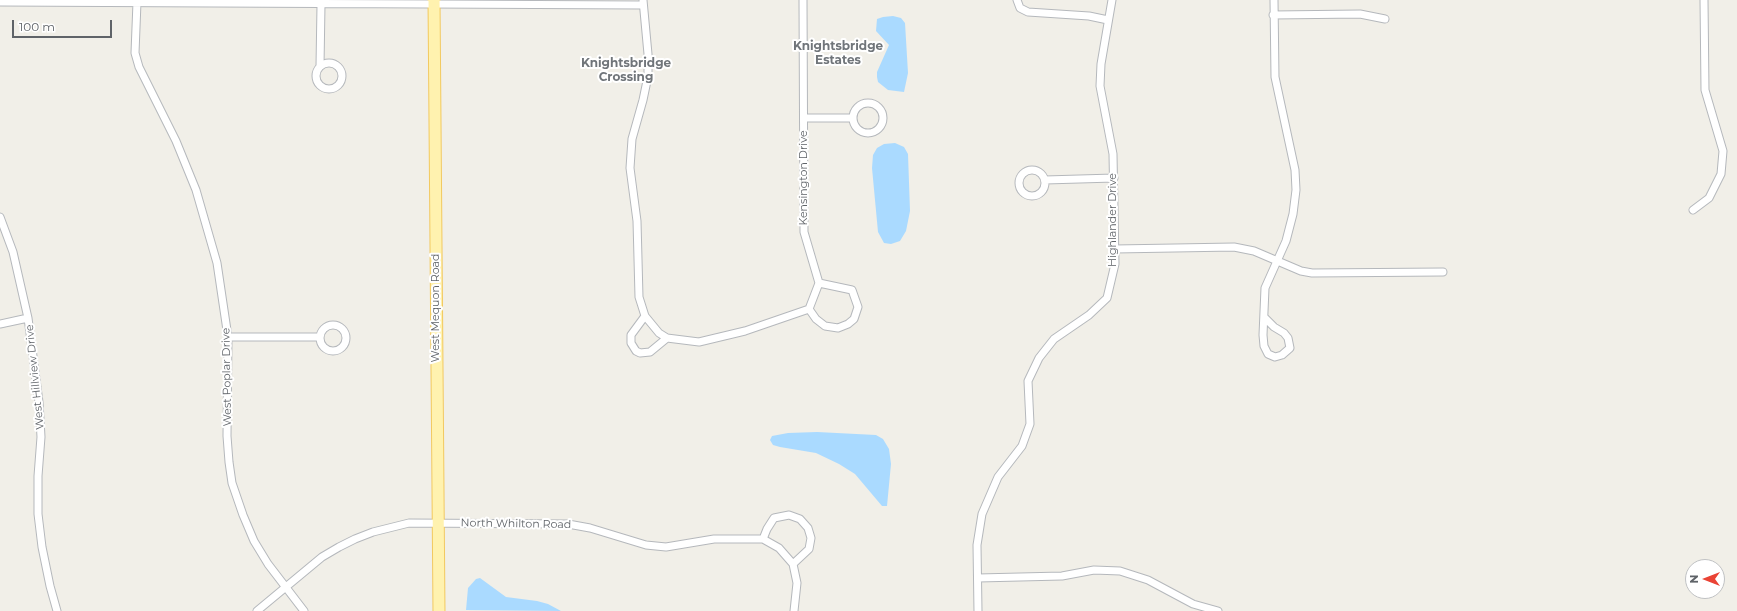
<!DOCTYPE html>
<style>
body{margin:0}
#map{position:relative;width:1737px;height:611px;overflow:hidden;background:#f1efe8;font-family:Montserrat,sans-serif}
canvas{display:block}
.north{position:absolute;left:1685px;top:559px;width:40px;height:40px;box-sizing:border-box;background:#fff;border:1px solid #bfc1c3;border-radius:50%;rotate:270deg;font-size:11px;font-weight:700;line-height:16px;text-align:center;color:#5f6368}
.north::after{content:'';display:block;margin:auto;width:14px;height:18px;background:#ea4335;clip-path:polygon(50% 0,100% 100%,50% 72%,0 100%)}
.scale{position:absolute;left:12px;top:20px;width:100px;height:18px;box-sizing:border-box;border:2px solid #5f6368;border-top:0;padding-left:5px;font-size:12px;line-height:14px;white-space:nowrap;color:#5f6368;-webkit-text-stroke:3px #fff;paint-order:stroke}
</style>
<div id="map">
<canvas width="1737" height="611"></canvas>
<div class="north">N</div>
<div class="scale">100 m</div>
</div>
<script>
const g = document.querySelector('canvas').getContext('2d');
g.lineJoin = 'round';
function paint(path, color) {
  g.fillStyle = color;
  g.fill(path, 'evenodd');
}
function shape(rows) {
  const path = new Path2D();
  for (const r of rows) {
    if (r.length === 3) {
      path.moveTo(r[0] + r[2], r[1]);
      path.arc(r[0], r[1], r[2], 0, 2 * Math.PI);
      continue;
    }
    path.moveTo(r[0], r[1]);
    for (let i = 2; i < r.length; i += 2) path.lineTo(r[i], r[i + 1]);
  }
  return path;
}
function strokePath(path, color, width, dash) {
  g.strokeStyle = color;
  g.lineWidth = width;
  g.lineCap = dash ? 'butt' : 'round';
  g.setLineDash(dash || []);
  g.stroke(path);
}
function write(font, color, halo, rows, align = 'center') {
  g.font = font + ' Montserrat,sans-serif';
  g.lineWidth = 4;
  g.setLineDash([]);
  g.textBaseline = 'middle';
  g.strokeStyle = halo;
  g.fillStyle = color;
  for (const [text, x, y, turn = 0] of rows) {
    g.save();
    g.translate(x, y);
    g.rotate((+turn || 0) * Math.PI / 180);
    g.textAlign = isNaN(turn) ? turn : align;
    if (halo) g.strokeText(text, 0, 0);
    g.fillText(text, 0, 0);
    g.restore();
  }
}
const water = shape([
 [893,16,901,18,905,23,908,73,904,92,888,90,878,82,877,77,877,72,889,45,876,31,877,19,883,17],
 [895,143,904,147,908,154,910,211,906,231,900,241,891,244,884,243,878,232,872,168,873,155,877,148,884,144],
 [817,432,876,435,883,439,889,449,891,464,887,506,882,506,855,474,839,464,816,453,780,447,773,445,770,440,772,436,788,433],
 [480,578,506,597,537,601,548,604,561,611,466,610,468,588,476,579]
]);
const minor = shape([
 [643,0,648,54,648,76,643,100,632,139,630,168,637,221,639,297,645,316,659,333,667,338,699,342,745,331,809,309,819,283,804,232,803,0],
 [1017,0,1020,8,1028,12,1089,16,1108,20],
 [0,2,643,5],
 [137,2,135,53,139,67,176,141,196,190,217,263,228,337,227,436,229,462,232,483,243,515,254,541,268,564,304,611],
 [1273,15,1360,14,1385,19],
 [329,76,13],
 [320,66,321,5],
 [868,118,15],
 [805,118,853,118],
 [1032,183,13],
 [1045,180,1114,178],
 [1693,210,1709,198,1721,174,1723,151,1705,90,1704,0],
 [0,217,13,252,28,318,39,402,41,437,38,476,38,514,42,547,50,586,57,611],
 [1115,249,1234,247,1254,251,1301,271,1312,273,1443,272],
 [809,309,816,319,825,326,838,328,848,324,854,319,858,307,852,290,819,283],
 [645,316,631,335,631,343,636,351,640,353,650,352,667,338],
 [1265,318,1274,327,1284,333,1288,338,1290,348,1282,355,1275,357,1268,354,1264,346,1263,335,1265,288,1286,241,1293,214,1296,190,1295,170,1275,77,1274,0],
 [0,324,28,318],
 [333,338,13],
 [228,337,320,337],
 [763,539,767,529,774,518,789,515,800,519,808,528,811,538,809,549,793,564],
 [978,578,1062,576,1094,570,1120,571,1148,580,1193,604,1218,611],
 [257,611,322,557,339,547,355,539,373,532,409,523,568,524,590,528,646,545,666,547,714,539,763,539,779,548,793,564,797,583,794,611],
 [978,611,977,545,982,514,998,477,1022,446,1030,424,1028,381,1039,358,1054,339,1089,315,1107,298,1115,264,1113,154,1100,86,1101,64,1112,0]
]);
const primary = shape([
 [434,0,439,611]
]);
const streetNames = [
 ["Kensington Drive",804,178,-90],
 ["Highlander Drive",1113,220,-90],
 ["West Mequon Road",436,308,-90],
 ["West Hillview Drive",35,377,-96],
 ["West Poplar Drive",227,377,-91],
 ["North Whilton Road",516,524,1]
];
const neighbourhoodNames = [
 ["Knightsbridge",838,46],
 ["Estates",838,60],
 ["Knightsbridge",626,63],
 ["Crossing",626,77]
];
paint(water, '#aadaff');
strokePath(minor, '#b5b8bc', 9);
strokePath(primary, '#f2c960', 13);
strokePath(minor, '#fff', 7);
strokePath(primary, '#fff2af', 11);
write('11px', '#5f6368', '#fff', streetNames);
write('bold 12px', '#70757a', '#fff', neighbourhoodNames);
</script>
